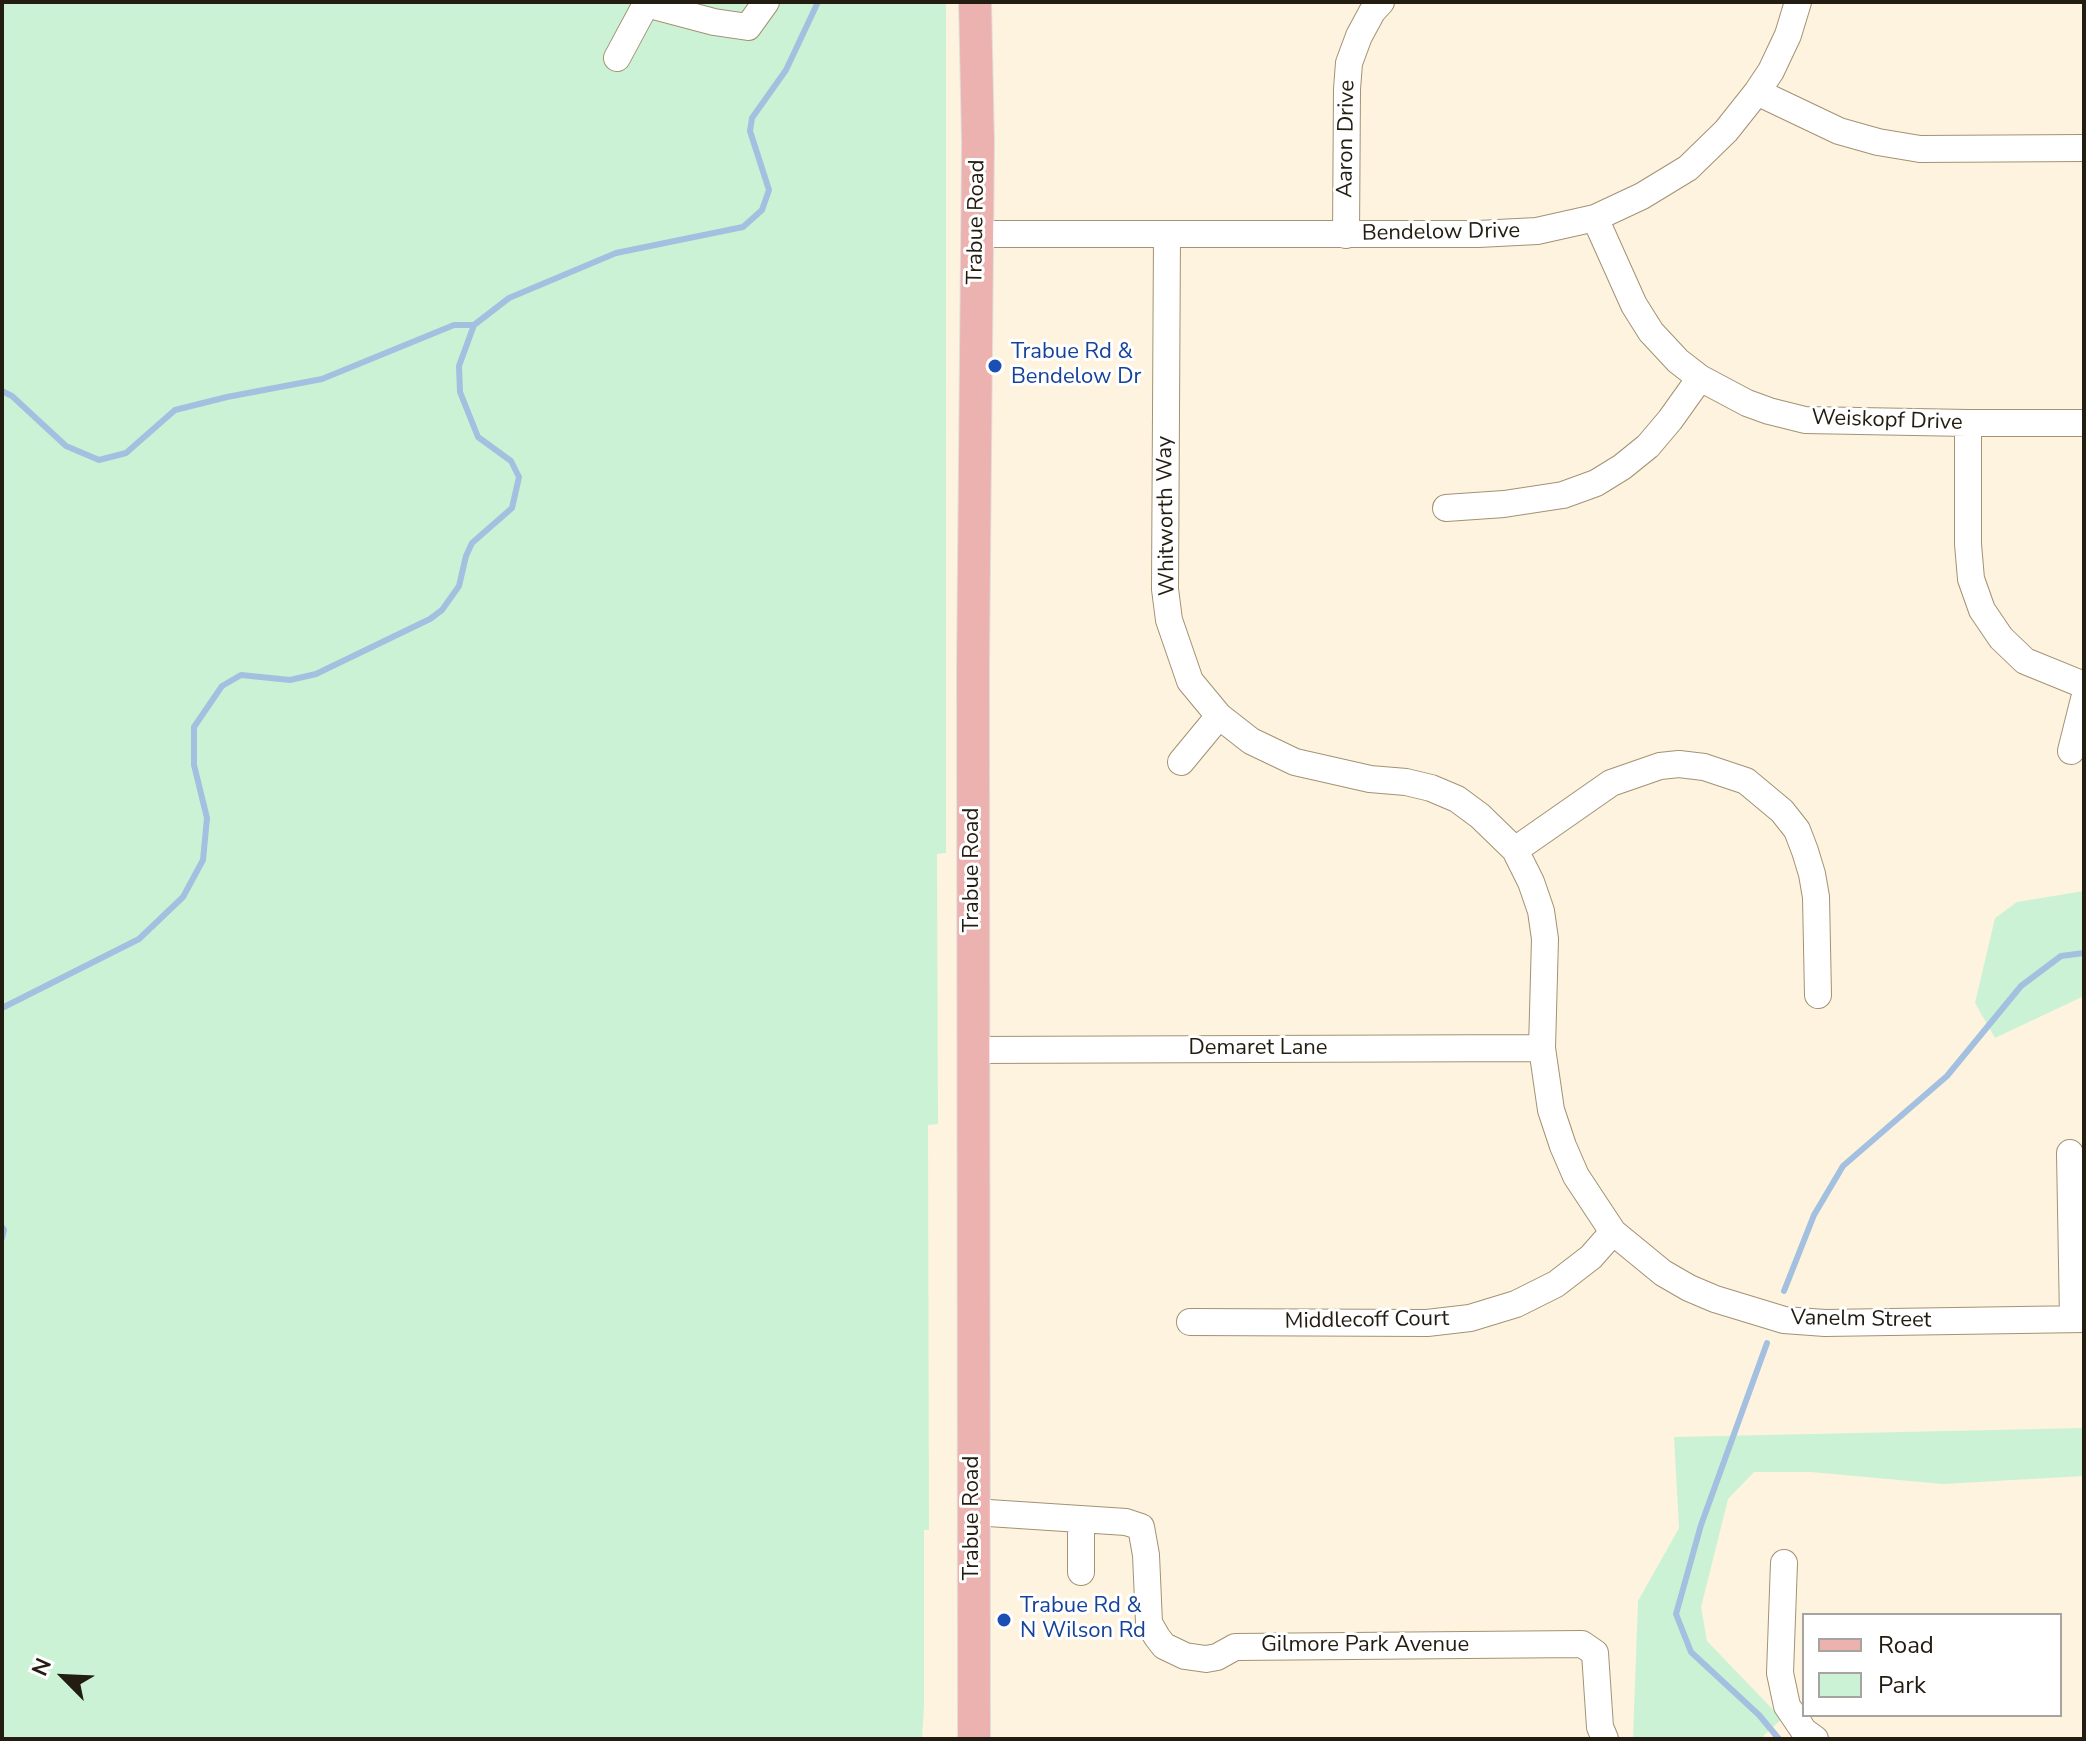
<!DOCTYPE html>
<style>
body{margin:0}
#map{position:relative;width:2086px;height:1741px;overflow:hidden;background:#fef3df;font-family:"Nunito Sans",sans-serif}
canvas{display:block}
.frame{position:absolute;inset:0;border:4px solid #231c10;pointer-events:none}
.legend{position:absolute;left:1802px;top:1613px;width:260px;height:104px;box-sizing:border-box;background:#fff;border:2px solid #a7a49f;margin:0;padding:10px 14px;list-style:none;font-size:24px;color:#231c10}
.legend li{display:flex;align-items:center;gap:16px;height:40px}
.legend b{width:40px;border:2px solid #a7a49f}
.north{position:absolute;left:24px;top:1637px;width:80px;height:80px;-webkit-text-stroke:6px #fff;paint-order:stroke;rotate:294deg;font-size:22px;font-weight:700;line-height:32px;text-align:center;color:#231c10}
.north::after{content:'';display:block;margin:auto;width:28px;height:36px;background:#231c10;clip-path:polygon(50% 0,100% 100%,50% 72%,0 100%)}
</style>
<div id="map">
<canvas width="2086" height="1741"></canvas>
<div class="frame"></div>
<ul class="legend">
<li><b style="height:10px;background:#ecb2b0"></b>Road</li>
<li><b style="height:22px;background:#ccf2d6"></b>Park</li>
</ul>
<div class="north">N</div>
</div>
<script>
const g = document.querySelector('canvas').getContext('2d');
g.lineJoin = 'round';
function paint(path, color) {
  g.fillStyle = color;
  g.fill(path, 'evenodd');
}
function shape(rows) {
  const path = new Path2D();
  for (const r of rows) {
    path.moveTo(r[0], r[1]);
    for (let i = 2; i < r.length; i += 2) path.lineTo(r[i], r[i + 1]);
  }
  return path;
}
function strokePath(path, color, width, dash) {
  g.strokeStyle = color;
  g.lineWidth = width;
  g.lineCap = dash ? 'butt' : 'round';
  g.setLineDash(dash || []);
  g.stroke(path);
}
function write(font, color, halo, rows, align = 'center') {
  g.font = font + ' "Nunito Sans",sans-serif';
  g.lineWidth = 6;
  g.setLineDash([]);
  g.textBaseline = 'middle';
  g.strokeStyle = halo;
  g.fillStyle = color;
  for (const [text, x, y, turn = 0] of rows) {
    g.save();
    g.translate(x, y);
    g.rotate((+turn || 0) * Math.PI / 180);
    g.textAlign = isNaN(turn) ? turn : align;
    if (halo) g.strokeText(text, 0, 0);
    g.fillText(text, 0, 0);
    g.restore();
  }
}
const green = shape([
 [2,2,946,2,946,853,937,854,938,1124,928,1125,929,1530,924,1530,924,1707,922,1739,2,1739],
 [2084,891,2084,996,1995,1038,1975,1003,1995,918,2017,902],
 [2084,1428,2084,1476,1943,1484,1811,1472,1754,1472,1728,1499,1701,1607,1707,1641,1782,1719,1763,1736,1765,1739,1633,1739,1638,1601,1679,1528,1674,1437]
]);
const stream = shape([
 [2,391,12,396,66,446,99,460,126,453,175,410,227,397,322,379,454,325,474,325],
 [2,1008,139,939,183,897,203,860,207,818,194,765,194,727,222,686,241,675,290,680,316,674,430,619,442,610,459,586,466,556,472,543,512,508,519,477,511,461,478,437,460,392,459,366,474,325,509,298,616,253,743,227,762,210,769,190,750,131,752,118,786,70,818,2],
 [2,1227,4,1230,2,1238],
 [1784,1291,1814,1215,1843,1166,1947,1076,2021,986,2061,956,2084,953],
 [1767,1343,1701,1525,1676,1614,1691,1652,1759,1715,1779,1739]
]);
const minor = shape([
 [617,58,646,4,714,22,748,27,766,2],
 [1757,92,1839,131,1878,142,1920,149,2084,148],
 [1595,218,1634,305,1651,332,1678,361,1700,378,1747,403,1769,411,1805,420,1968,423,2084,423],
 [977,234,1478,234,1537,231,1595,218,1642,196,1688,168,1726,131,1757,92,1771,71,1788,35,1798,2],
 [1167,235,1165,589,1169,620,1190,681,1219,716,1251,741,1295,762,1370,779,1406,782,1431,788,1457,799,1480,816,1515,850,1531,882,1541,911,1545,939,1542,1048,1551,1110,1563,1146,1576,1176,1613,1232,1663,1273,1689,1288,1715,1299,1784,1320,1825,1323,2084,1319],
 [1346,235,1347,89,1349,63,1359,36,1372,12,1381,2],
 [1968,423,1968,544,1971,579,1982,610,2001,638,2025,661,2084,685],
 [1446,508,1504,504,1563,495,1596,483,1622,467,1648,446,1670,420,1700,378],
 [2071,751,2084,699],
 [1181,762,1219,716],
 [1515,850,1611,783,1660,766,1679,764,1704,767,1746,781,1782,811,1797,830,1805,851,1812,874,1816,897,1818,995],
 [973,1050,1542,1048],
 [2070,1153,2073,1319],
 [1190,1322,1427,1323,1470,1318,1516,1304,1556,1284,1591,1257,1613,1232],
 [973,1512,1126,1522,1141,1527,1146,1555,1149,1623,1157,1637,1164,1646,1185,1656,1206,1659,1217,1657,1235,1647,1582,1644,1595,1653,1600,1727,1605,1739],
 [1784,1563,1780,1673,1787,1706,1804,1731,1815,1739],
 [1081,1572,1081,1519]
]);
const major = shape([
 [974,1739,973,666,978,143,975,2]
]);
const markers = [
 [995,366,8,"#1a4fb4"],
 [1004,1620,8,"#1a4fb4"]
];
const streetNames = [
 ["Aaron Drive",1347,139,-89],
 ["Trabue Road",977,222,-89],
 ["Bendelow Drive",1441,233,-1],
 ["Weiskopf Drive",1887,421,2],
 ["Whitworth Way",1167,516,-91],
 ["Trabue Road",973,870,-90],
 ["Demaret Lane",1258,1049],
 ["Vanelm Street",1861,1320,1],
 ["Middlecoff Court",1367,1321,-1],
 ["Trabue Road",973,1518,-90],
 ["Gilmore Park Avenue",1365,1646]
];
const transitNames = [
 ["Trabue Rd &",1011,353],
 ["Bendelow Dr",1011,378],
 ["Trabue Rd &",1020,1607],
 ["N Wilson Rd",1020,1632]
];
paint(green, '#ccf2d6');
strokePath(stream, '#a3c0e0', 6);
strokePath(minor, '#a39273', 28);
strokePath(major, '#e0dfde', 34);
strokePath(minor, '#fff', 26);
strokePath(major, '#ecb2b0', 32);
for (const [x, y, r, color] of markers) {
  const dot = new Path2D();
  dot.arc(x, y, r, 0, 2 * Math.PI);
  g.fillStyle = color;
  g.fill(dot);
  strokePath(dot, '#fff', 3);
}
write('22px', '#231c10', '#fff', streetNames);
write('22px', '#164399', '#fff', transitNames, 'left');
</script>
